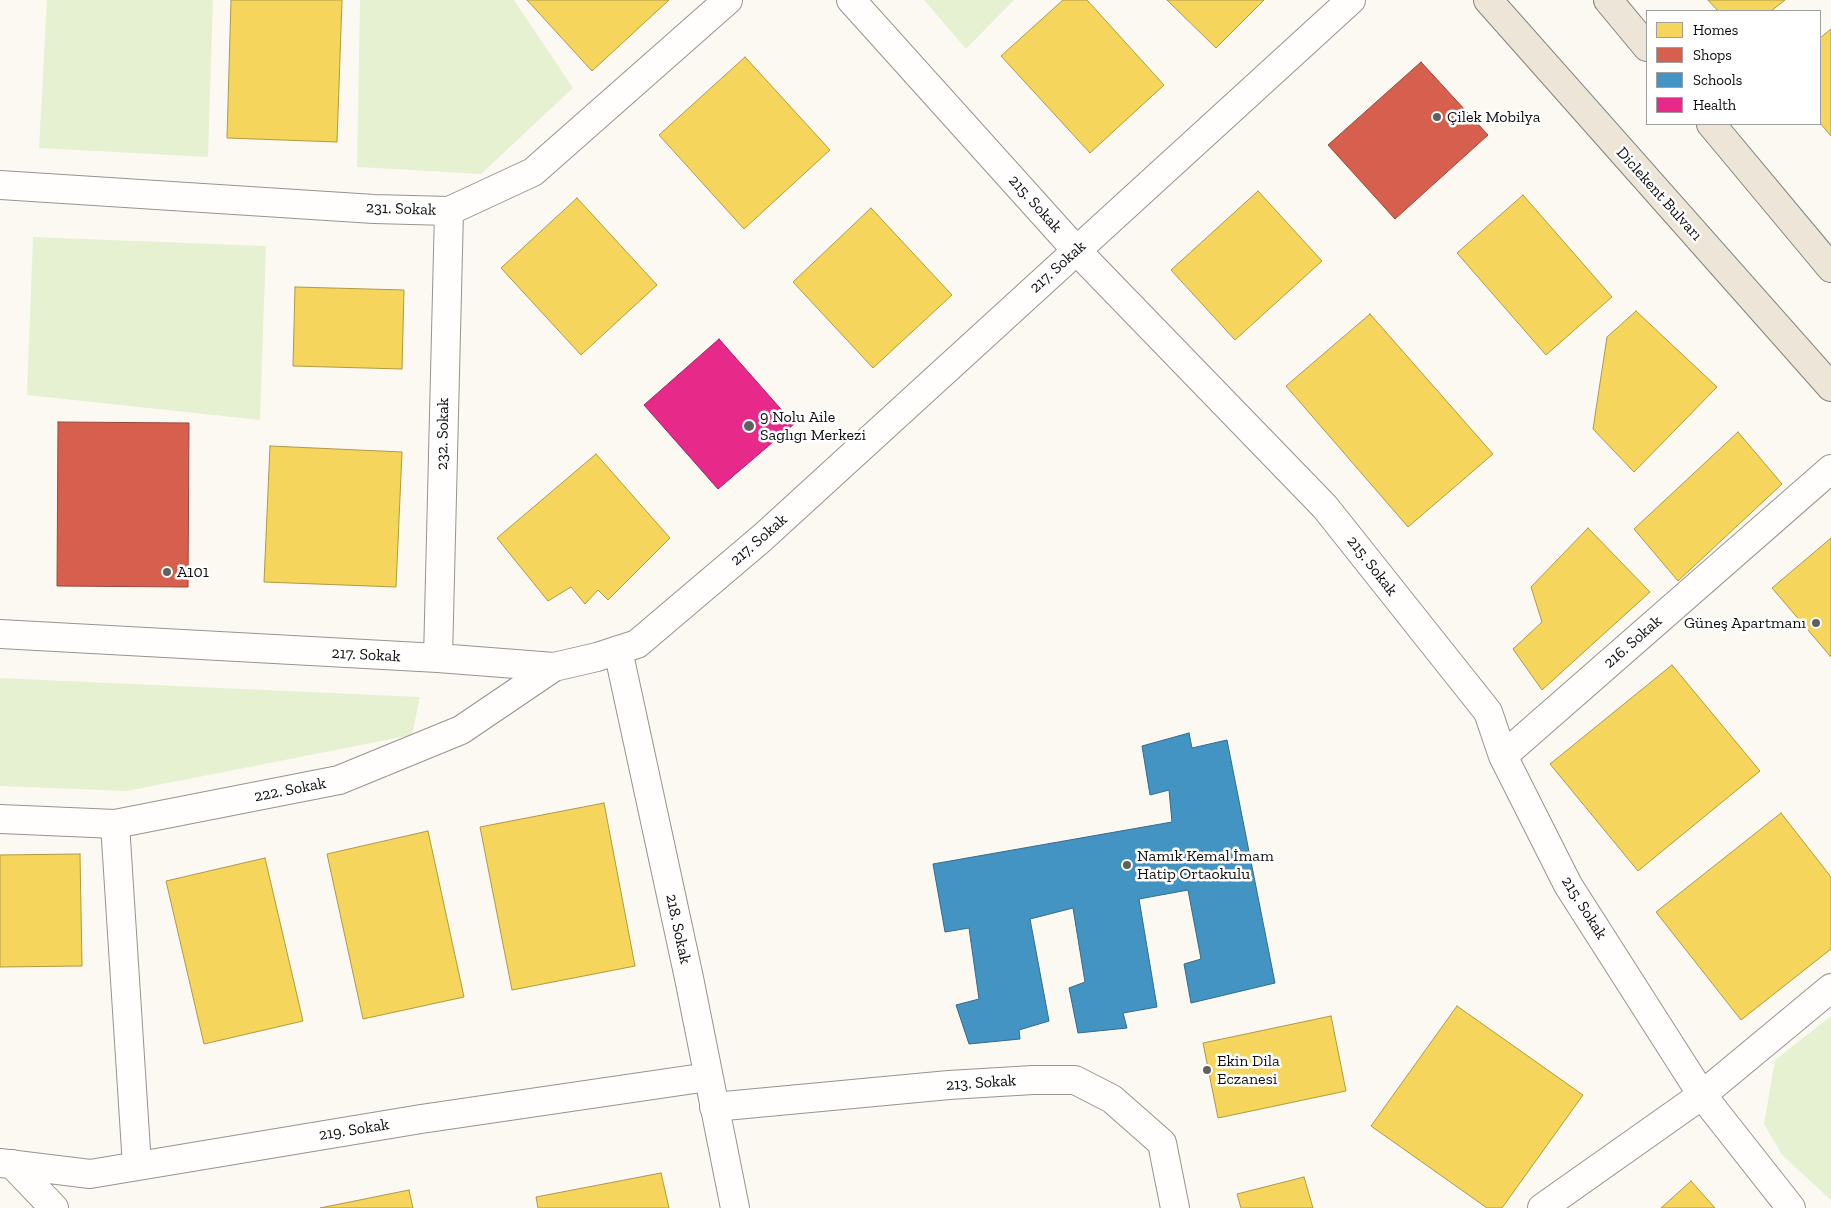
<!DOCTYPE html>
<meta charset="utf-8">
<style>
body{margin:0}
#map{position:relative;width:1831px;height:1208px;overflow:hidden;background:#fcf9f2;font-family:"Zilla Slab",serif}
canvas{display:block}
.legend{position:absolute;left:1646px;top:10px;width:175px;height:115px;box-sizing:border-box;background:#fff;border:1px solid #9f9f9f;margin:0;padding:6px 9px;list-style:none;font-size:15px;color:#0e0e0e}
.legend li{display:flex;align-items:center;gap:10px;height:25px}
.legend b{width:25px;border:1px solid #9f9f9f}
</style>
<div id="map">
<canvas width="1831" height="1208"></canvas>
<ul class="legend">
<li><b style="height:14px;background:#f6d55c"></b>Homes</li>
<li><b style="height:14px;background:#d6604d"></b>Shops</li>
<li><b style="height:14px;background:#4393c3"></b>Schools</li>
<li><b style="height:14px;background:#e7298a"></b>Health</li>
</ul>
</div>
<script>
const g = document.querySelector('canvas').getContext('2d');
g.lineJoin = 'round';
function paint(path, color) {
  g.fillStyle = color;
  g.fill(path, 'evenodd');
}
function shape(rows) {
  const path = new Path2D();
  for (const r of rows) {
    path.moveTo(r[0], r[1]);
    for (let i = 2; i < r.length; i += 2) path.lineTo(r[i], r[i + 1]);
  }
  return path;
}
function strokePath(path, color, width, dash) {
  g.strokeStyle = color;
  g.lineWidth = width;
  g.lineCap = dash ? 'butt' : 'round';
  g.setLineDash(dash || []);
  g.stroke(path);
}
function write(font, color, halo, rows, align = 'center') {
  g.font = font + ' "Zilla Slab",serif';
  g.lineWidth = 5;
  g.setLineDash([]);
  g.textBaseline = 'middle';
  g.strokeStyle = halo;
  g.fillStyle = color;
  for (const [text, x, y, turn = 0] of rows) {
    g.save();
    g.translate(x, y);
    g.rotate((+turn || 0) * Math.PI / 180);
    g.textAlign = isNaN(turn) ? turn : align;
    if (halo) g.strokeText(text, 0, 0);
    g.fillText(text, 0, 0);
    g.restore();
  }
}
const green = shape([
 [47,0,213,0,208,157,39,148],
 [360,0,514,0,573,88,481,174,357,167],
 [924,0,1014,0,966,49],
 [33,237,266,246,260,420,27,395],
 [0,678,420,697,412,735,127,791,0,786],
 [1831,1016,1831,1200,1782,1155,1764,1124,1775,1060]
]);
const homes = shape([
 [231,0,342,0,337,142,227,138,231,0],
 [527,0,669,0,592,71,527,0],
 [1063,0,1087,0,1164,85,1090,153,1001,56,1063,0],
 [1167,0,1264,0,1216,48,1167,0],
 [1708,0,1785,0,1771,11,1718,11,1708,0],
 [1831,29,1831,136,1820,123,1820,38,1831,29],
 [745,57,830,150,744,229,659,135,745,57],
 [1258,191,1322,261,1235,340,1171,270,1258,191],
 [1523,195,1612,297,1546,355,1457,253,1523,195],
 [577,198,657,285,581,355,501,268,577,198],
 [871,208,952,295,873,368,793,282,871,208],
 [295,287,404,290,402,369,293,366,295,287],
 [1636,311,1717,387,1634,472,1593,429,1607,337,1636,311],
 [1370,314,1493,454,1408,527,1286,386,1370,314],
 [1738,432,1782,484,1678,581,1634,529,1738,432],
 [270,446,402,452,396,587,264,582,270,446],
 [596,454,670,538,608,600,598,590,585,604,571,587,548,601,497,538,596,454],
 [1588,528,1650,592,1542,690,1513,649,1542,622,1531,587,1588,528],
 [1831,538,1831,657,1772,588,1831,538],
 [1672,665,1760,771,1638,871,1550,764,1672,665],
 [604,803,635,966,512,990,480,827,604,803],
 [1781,813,1831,877,1831,949,1741,1020,1656,912,1781,813],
 [428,831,464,997,363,1019,327,854,428,831],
 [80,854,82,966,0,967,0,855,80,854],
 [265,858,303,1021,204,1044,166,881,265,858],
 [1457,1006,1583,1095,1502,1208,1487,1208,1371,1126,1457,1006],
 [1331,1016,1346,1091,1218,1118,1203,1043,1331,1016],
 [661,1173,669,1208,538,1208,536,1197,661,1173],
 [1304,1177,1313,1208,1241,1208,1237,1194,1304,1177],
 [1691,1181,1715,1208,1661,1208,1691,1181],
 [409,1190,413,1208,320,1208,409,1190]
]);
const shops = shape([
 [1421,62,1488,135,1395,219,1328,145,1421,62],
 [58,422,189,423,188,587,57,586,58,422]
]);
const schools = shape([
 [1189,733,1192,748,1227,740,1275,983,1191,1003,1184,964,1201,959,1188,890,1139,899,1157,1007,1123,1013,1127,1028,1078,1033,1069,988,1085,982,1073,908,1030,919,1049,1021,1019,1030,1020,1039,969,1044,956,1005,979,999,969,928,945,932,933,864,1172,822,1169,790,1150,795,1142,746,1189,733]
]);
const health = shape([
 [719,339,794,424,718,489,644,405,719,339]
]);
const street = shape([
 [851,0,1077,251,1325,507,1488,712,1503,756,1568,885,1702,1095,1791,1208],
 [0,185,374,209,449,211,533,172,728,0],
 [0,634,438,658,554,667,597,657,637,644,762,538,1351,0],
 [618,650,689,978,735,1208],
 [438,658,449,211],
 [1503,756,1831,469],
 [0,819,115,824,339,780,461,730,554,667],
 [115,824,137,1166],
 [714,1107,949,1085,1033,1080,1075,1080,1112,1099,1162,1143,1175,1208],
 [0,1163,90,1174,421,1119,708,1077],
 [12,1164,54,1208],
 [1542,1208,1702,1095,1831,988]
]);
const primary = shape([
 [1488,0,1831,387],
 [1608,0,1647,47],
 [1711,124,1831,268]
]);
const markers = [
 [1437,117,5,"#61605e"],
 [749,426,6,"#61605e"],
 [167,572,5,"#61605e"],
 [1816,623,5,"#61605e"],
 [1127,865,5,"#61605e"],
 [1207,1070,5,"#61605e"]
];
const poiNames = [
 ["Çilek Mobilya",1447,117],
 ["9 Nolu Aile",760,417],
 ["Saglıgı Merkezi",760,435],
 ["A101",177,572],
 ["Güneş Apartmanı",1806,623,"right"],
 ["Namık Kemal İmam",1137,856],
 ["Hatip Ortaokulu",1137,874],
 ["Ekin Dila",1217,1061],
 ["Eczanesi",1217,1079]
];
const streetNames = [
 ["Diclekent Bulvarı",1659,194,48],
 ["215. Sokak",1035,204,48],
 ["231. Sokak",401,209,2],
 ["217. Sokak",1058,267,-42],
 ["232. Sokak",443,434,-89],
 ["217. Sokak",759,540,-41],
 ["215. Sokak",1372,566,52],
 ["216. Sokak",1633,642,-41],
 ["217. Sokak",366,655,3],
 ["222. Sokak",290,790,-11],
 ["215. Sokak",1584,908,58],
 ["218. Sokak",678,929,78],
 ["213. Sokak",981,1083,-4],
 ["219. Sokak",354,1130,-9]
];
paint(green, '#e6f1d2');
paint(homes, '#f6d55c');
strokePath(homes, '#b09945', 1);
paint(shops, '#d6604d');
strokePath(shops, '#9a473a', 1);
paint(schools, '#4393c3');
strokePath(schools, '#336b8d', 1);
paint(health, '#e7298a');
strokePath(health, '#a62165', 1);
strokePath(street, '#959491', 30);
strokePath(primary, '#82817e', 30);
strokePath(street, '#fffefd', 28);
strokePath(primary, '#ede6d8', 28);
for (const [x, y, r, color] of markers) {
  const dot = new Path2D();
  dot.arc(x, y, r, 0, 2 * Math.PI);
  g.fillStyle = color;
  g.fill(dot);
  strokePath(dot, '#fff', 2);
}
write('16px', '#0e0e0e', '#fff', poiNames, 'left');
write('16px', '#0e0e0e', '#fff', streetNames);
</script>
